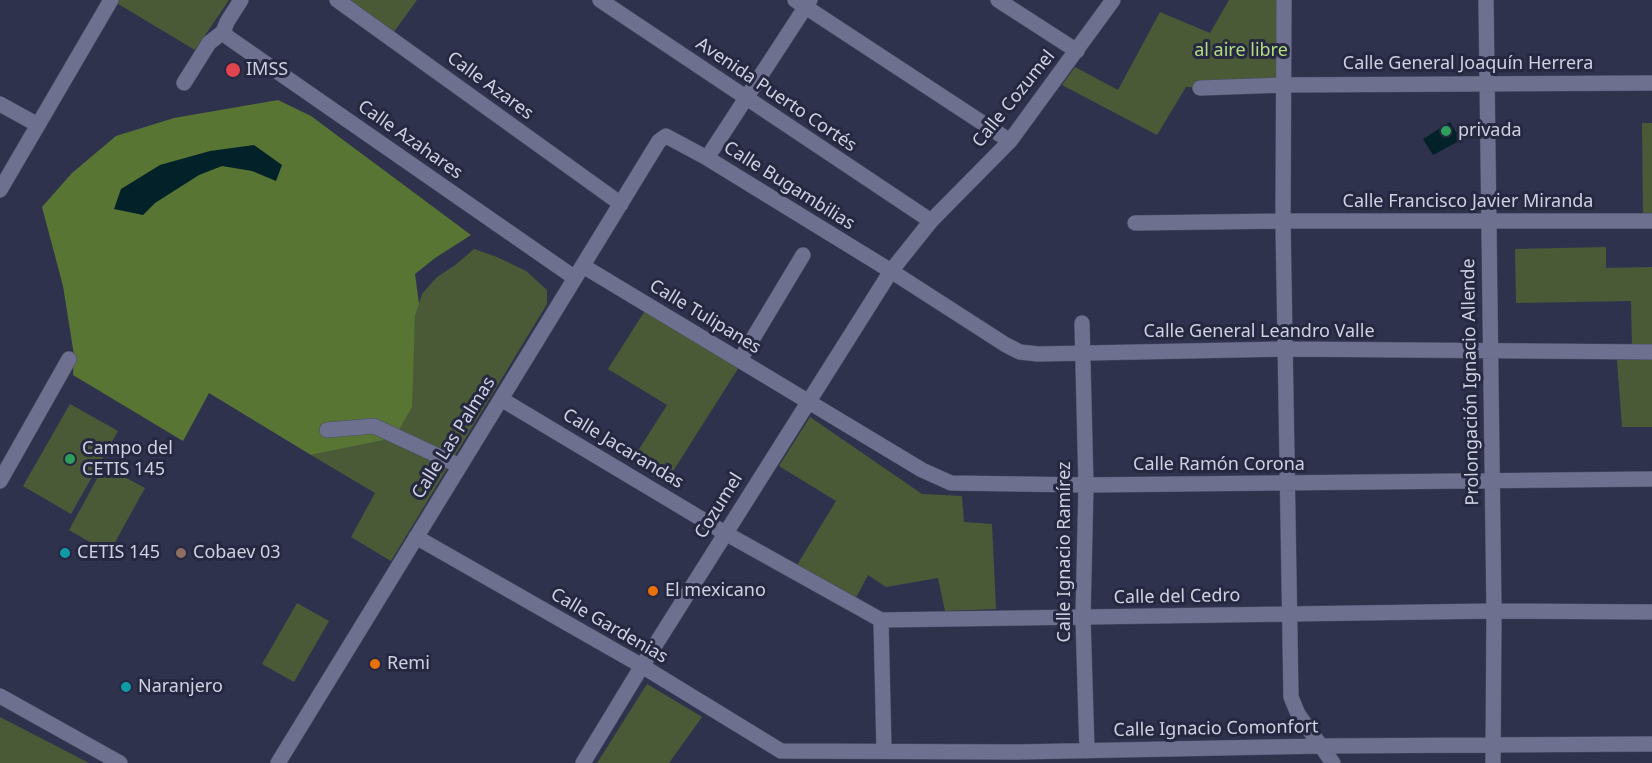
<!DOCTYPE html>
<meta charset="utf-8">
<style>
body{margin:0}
canvas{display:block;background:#2f324c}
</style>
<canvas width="1652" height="763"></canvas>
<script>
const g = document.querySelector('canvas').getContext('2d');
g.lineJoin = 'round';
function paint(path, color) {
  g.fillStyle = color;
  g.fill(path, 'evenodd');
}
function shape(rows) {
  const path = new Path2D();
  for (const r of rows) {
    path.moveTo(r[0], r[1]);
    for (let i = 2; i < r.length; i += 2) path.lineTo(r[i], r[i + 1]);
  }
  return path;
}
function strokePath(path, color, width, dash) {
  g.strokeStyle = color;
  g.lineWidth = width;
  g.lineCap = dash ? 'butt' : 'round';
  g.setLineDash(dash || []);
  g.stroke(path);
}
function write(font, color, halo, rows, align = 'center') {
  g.font = font + ' "Noto Sans",sans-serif';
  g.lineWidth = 6;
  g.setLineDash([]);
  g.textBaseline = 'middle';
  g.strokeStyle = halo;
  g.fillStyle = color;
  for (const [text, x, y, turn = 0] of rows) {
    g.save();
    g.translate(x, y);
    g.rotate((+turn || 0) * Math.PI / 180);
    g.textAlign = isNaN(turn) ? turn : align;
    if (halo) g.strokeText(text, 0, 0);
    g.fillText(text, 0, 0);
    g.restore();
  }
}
const green = shape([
 [116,0,229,0,195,50,115,2],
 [345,0,417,0,393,33],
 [1229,0,1276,0,1278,90,1186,87,1157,135,1062,85,1075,67,1118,90,1160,12,1210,33],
 [1642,123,1652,123,1652,217,1643,217],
 [1606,247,1606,268,1652,267,1652,350,1632,350,1631,301,1516,303,1515,249],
 [474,249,497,257,526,271,547,290,547,304,391,561,351,537,375,493,311,455,394,438,412,378,415,316,422,294,437,277,454,266],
 [646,309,739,367,665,484,631,462,667,405,608,369],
 [1617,360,1652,360,1652,427,1622,427],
 [70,404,118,431,71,514,23,486],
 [810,417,922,494,962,496,964,522,992,524,996,609,945,611,938,578,886,587,868,575,851,607,791,575,836,501,779,466],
 [104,466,145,488,109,553,69,530],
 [297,603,329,621,294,682,262,664],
 [647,684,702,717,669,763,597,763],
 [0,717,89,763,0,763]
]);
const forest = shape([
 [278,100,311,116,471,235,435,258,415,274,419,304,415,316,412,407,394,438,311,455,209,393,183,441,73,375,74,355,63,286,42,207,72,173,116,136,174,118]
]);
const water = shape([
 [1450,122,1461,140,1433,155,1423,139],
 [254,145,282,165,276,181,252,171,222,166,199,175,155,203,143,215,114,209,121,189,160,165,210,151]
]);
const street = shape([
 [337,0,621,204],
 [600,0,931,221],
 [795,0,1010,141],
 [998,0,1077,51],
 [1284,0,1283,221,1291,697,1298,714,1333,763],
 [1486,0,1494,611,1493,763],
 [223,32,229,38,575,278],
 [223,32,227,22,241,0],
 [184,83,209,43,223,32],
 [1200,88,1283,85,1652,83],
 [0,104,38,125],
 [707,158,810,0],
 [0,190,111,0],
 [1135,223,1283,221,1652,221],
 [583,266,922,470,951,483,1086,485,1652,479],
 [1082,323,1086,485,1083,618,1087,751],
 [740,360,803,255],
 [501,399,725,533,881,620,1494,611,1652,612],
 [327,430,374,426,460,466],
 [0,481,69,359],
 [416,537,642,666,781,751],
 [881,620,884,751],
 [0,696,120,763],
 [781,751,1017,752,1321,746,1652,744],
 [278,763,659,141,666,136,707,158,891,271,1006,345,1020,352,1038,354,1286,349,1652,352],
 [583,763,642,666,891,271,931,221,1010,141,1113,0]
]);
const markers = [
 [233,70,8,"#e0444e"],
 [1446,131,6,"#2e9e5b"],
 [70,459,6,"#2e9e5b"],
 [65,553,6,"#0f9aa8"],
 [181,553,6,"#8d6e63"],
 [653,591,6,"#e8710a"],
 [375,664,6,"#e8710a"],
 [126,687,6,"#0f9aa8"]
];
const parkNames = [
 ["al aire libre",1241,51]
];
const streetNames = [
 ["Calle General Joaquín Herrera",1468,64],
 ["Calle Azares",490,86,36],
 ["Avenida Puerto Cortés",776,95,34],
 ["Calle Cozumel",1014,99,-51],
 ["Calle Azahares",410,140,35],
 ["Calle Bugambilias",789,186,32],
 ["Calle Francisco Javier Miranda",1468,202],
 ["Calle Tulipanes",705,317,31],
 ["Calle General Leandro Valle",1259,332],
 ["Prolongación Ignacio Allende",1471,382,-91],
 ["Calle Las Palmas",454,438,-58],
 ["Calle Jacarandas",623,449,31],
 ["Calle Ramón Corona",1219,465],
 ["Cozumel",719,506,-58],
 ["Calle Ignacio Ramírez",1065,552,-90],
 ["Calle del Cedro",1177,597,-1],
 ["Calle Gardenias",609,626,30],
 ["Calle Ignacio Comonfort",1216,729,-1]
];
const poiNames = [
 ["IMSS",246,70],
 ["privada",1458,131],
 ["Campo del",82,449],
 ["CETIS 145",82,470],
 ["CETIS 145",77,553],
 ["Cobaev 03",193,553],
 ["El mexicano",665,591],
 ["Remi",387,664],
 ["Naranjero",138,687]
];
paint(green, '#4a5a36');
paint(forest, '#597534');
paint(water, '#022129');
strokePath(street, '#4b4d63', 16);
strokePath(street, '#6d718f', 15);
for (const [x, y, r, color] of markers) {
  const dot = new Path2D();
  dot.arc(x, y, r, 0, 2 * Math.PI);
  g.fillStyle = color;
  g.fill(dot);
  strokePath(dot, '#262841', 2);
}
write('18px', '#b3dd80', '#262841', parkNames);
write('18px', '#ced1e1', '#262841', streetNames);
write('18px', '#ced1e1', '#262841', poiNames, 'left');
</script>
